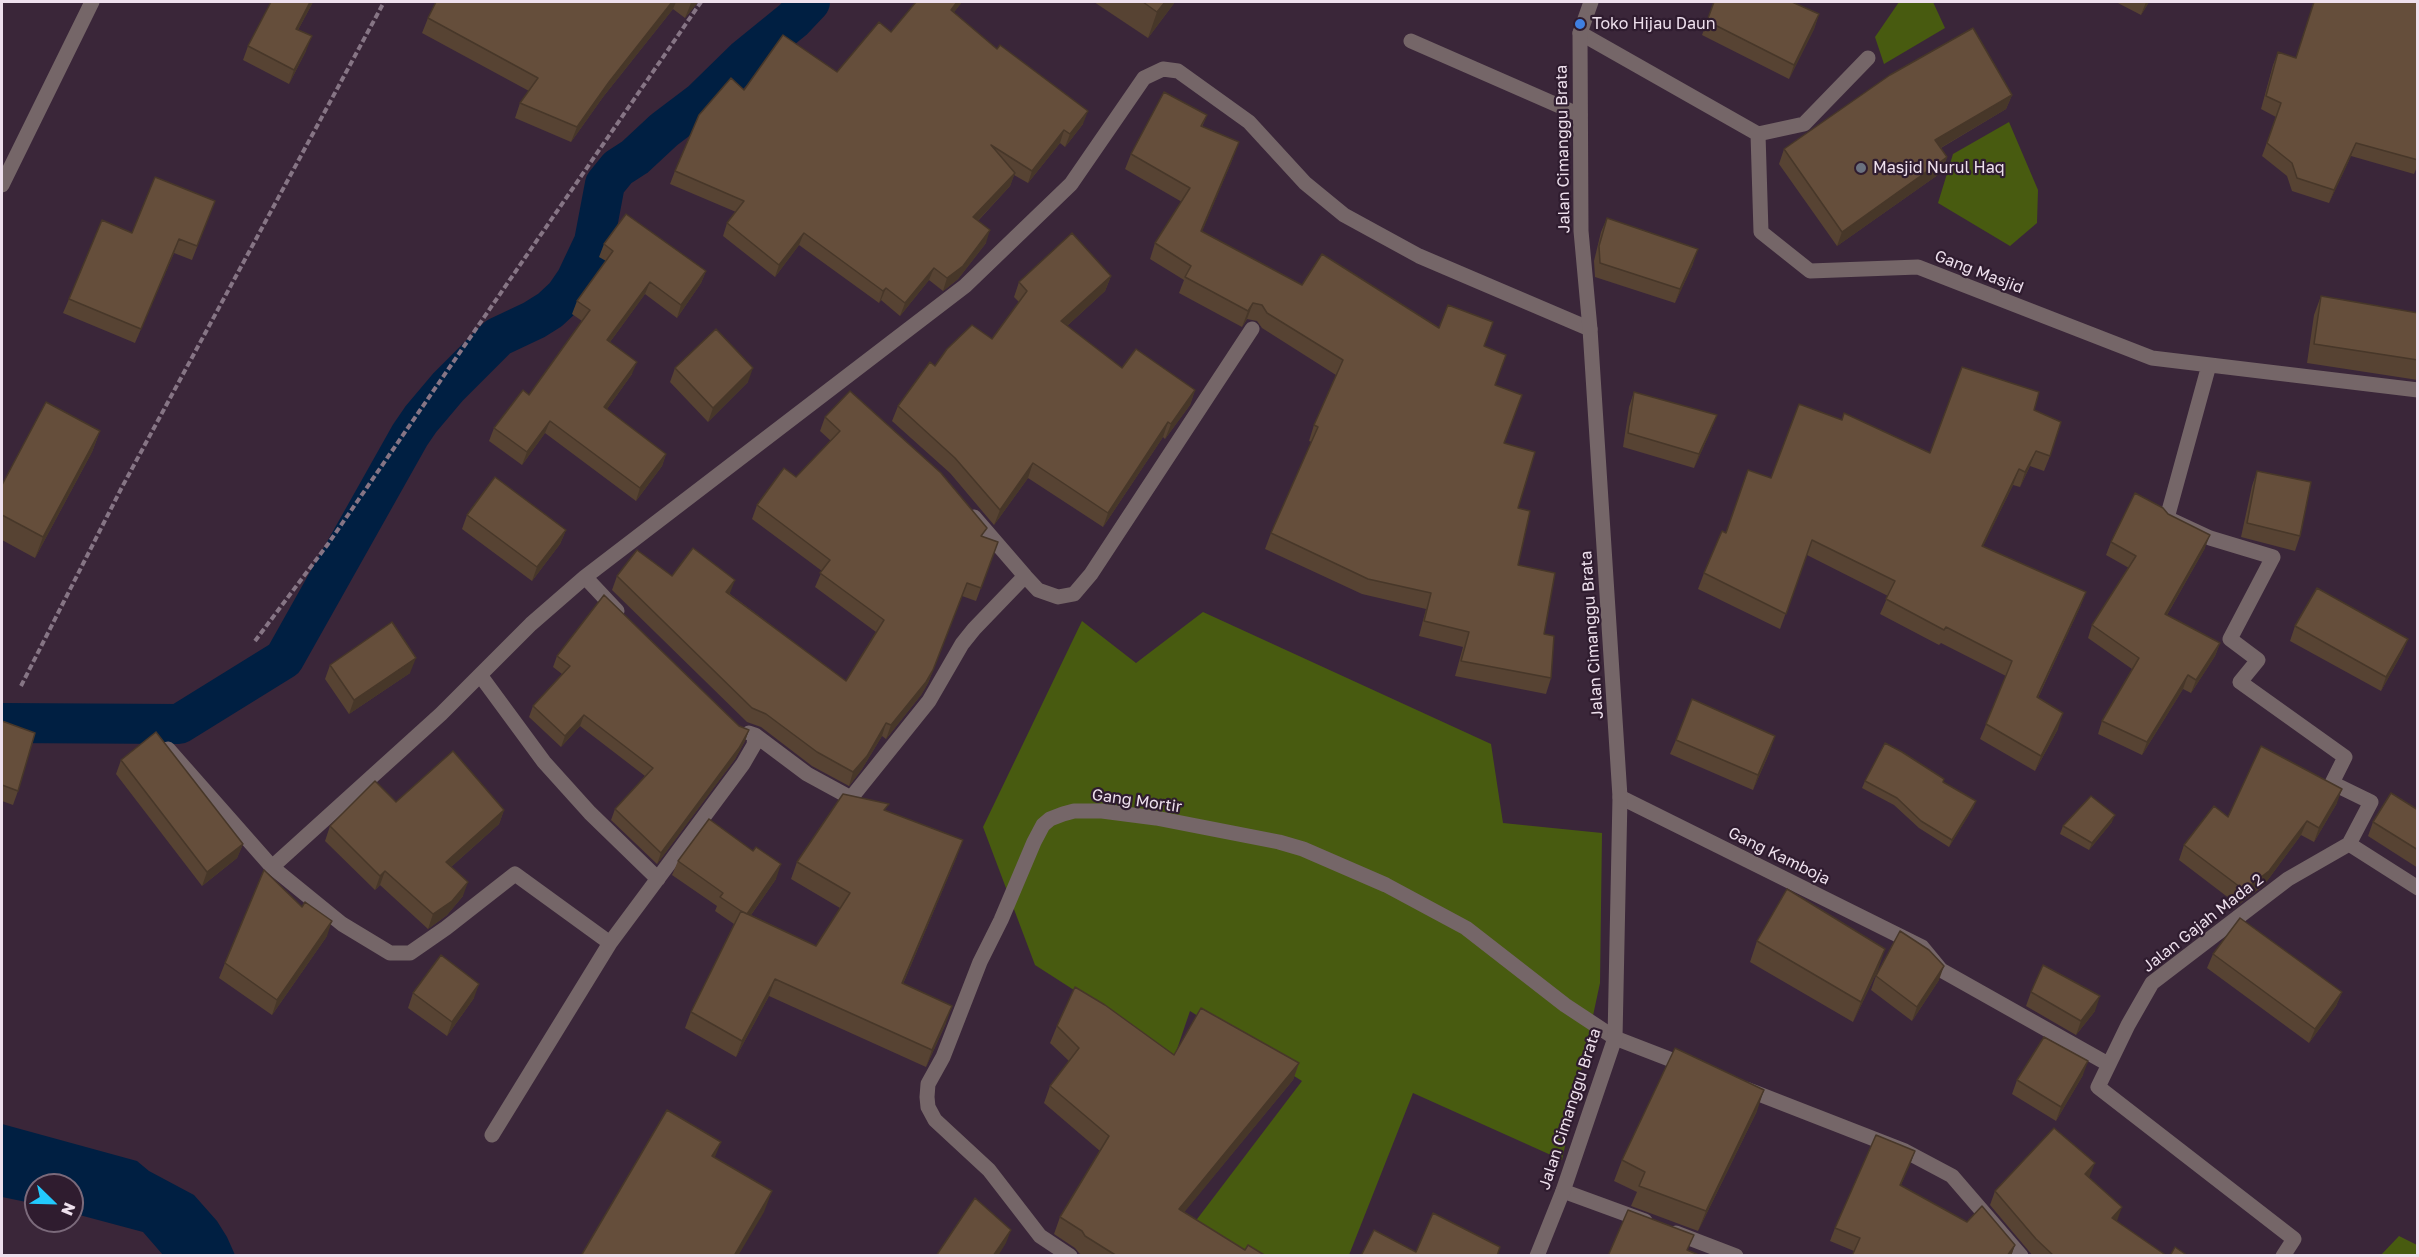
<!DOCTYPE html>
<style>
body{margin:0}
#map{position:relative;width:2419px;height:1257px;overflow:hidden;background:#3a2639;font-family:"Golos Text",sans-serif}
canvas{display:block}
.frame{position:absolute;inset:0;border:3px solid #eee0ed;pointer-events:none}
.north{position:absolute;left:24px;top:1173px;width:60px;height:60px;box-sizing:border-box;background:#2f1c2f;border:2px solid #7b6a7b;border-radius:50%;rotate:113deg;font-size:16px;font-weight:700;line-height:24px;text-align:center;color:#eee0ed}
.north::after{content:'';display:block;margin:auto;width:21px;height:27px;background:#22c9fd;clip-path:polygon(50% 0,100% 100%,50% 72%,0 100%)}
</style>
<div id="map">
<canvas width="2419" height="1257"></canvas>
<div class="frame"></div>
<div class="north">N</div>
</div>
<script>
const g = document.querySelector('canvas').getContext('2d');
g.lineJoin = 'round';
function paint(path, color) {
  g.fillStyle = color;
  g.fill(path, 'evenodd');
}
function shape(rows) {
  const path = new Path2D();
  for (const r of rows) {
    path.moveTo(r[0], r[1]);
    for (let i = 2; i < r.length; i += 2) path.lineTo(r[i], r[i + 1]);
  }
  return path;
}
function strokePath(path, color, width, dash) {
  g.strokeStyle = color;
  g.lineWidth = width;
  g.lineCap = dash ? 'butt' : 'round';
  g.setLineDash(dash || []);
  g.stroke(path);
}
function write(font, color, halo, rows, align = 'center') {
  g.font = font + ' "Golos Text",sans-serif';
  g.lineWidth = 4.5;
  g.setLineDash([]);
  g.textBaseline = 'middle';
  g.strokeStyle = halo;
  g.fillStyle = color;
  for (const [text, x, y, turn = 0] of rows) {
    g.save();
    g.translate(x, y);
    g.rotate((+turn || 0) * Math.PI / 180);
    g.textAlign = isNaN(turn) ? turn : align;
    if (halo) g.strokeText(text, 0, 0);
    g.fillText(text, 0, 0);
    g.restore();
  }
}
const green = shape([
 [1899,2,1933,2,1945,28,1884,64,1875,37],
 [2009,122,2038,190,2037,223,2010,246,1938,203,1953,154],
 [1203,612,1491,744,1503,823,1602,833,1600,983,1562,1160,1413,1093,1349,1255,1237,1255,1188,1231,1302,1081,1190,1011,1175,1055,1035,965,983,827,1082,621,1136,663],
 [2399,1236,2417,1245,2417,1255,2381,1255]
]);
const water = shape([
 [2,1124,137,1161,149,1171,194,1195,217,1221,227,1237,235,1255,163,1255,143,1232,72,1213,72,1185,36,1185,36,1204,2,1197]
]);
const canal = shape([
 [2,723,179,724,284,659,410,435,421,419,448,387,498,337,534,320,550,310,565,296,576,280,594,242,605,184,618,168,635,157,664,130,701,102,745,59,793,20,810,2]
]);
const path = shape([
 [255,641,328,544,701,2],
 [21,686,121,489,384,2]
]);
const service = shape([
 [1563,1191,1645,1221],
 [1676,1233,1736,1256],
 [1070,1256,1040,1236,989,1170,935,1120,928,1107,927,1097,928,1084,943,1057,980,962,1001,920,1034,842,1043,825,1050,819,1063,814,1074,811,1102,811,1156,818,1279,842,1303,849,1386,885,1466,928,1565,1005,1615,1038]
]);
const minor = shape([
 [1580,33,1758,134],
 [1411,41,1580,115],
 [1758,134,1761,232,1810,271,1918,267,2152,358,2418,390],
 [1758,134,1804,124,1868,58],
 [2,185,92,2],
 [2209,365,2167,518,2210,538,2273,557,2230,639,2258,660,2240,682,2345,757,2332,783,2371,802,2349,844],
 [974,517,1025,576],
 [585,577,617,611],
 [480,675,544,762,590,813,658,879],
 [755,735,807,774,851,798,929,701,962,644,974,629,1025,576,1038,590,1058,597,1074,594,1091,574,1252,329],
 [168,749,272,867,342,924,390,953,410,953,446,928,515,874,610,943,492,1135],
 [1620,797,1922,947,1941,970,2108,1064],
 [272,867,441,714,531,624,585,577,965,286,1071,184,1144,78,1163,69,1178,71,1249,122,1305,183,1344,215,1419,256,1590,329],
 [610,943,743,764,754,745,755,735,749,733],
 [1615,1038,1690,1067],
 [1746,1089,1905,1151,1952,1176,2021,1256],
 [2283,1256,2294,1239,2098,1087,2128,1025,2152,983,2288,879,2349,844,2418,888]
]);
const tertiary = shape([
 [1537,1256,1563,1191,1615,1038,1620,797,1590,329,1581,231,1580,33,1591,2]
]);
const wall = shape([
 [271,2,313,2,298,30,306,51,289,84,243,60,248,46],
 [436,2,698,2,685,18,673,9,603,97,571,142,515,118,520,103,529,91,422,33,428,18],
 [916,2,962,2,953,13,1083,124,1065,147,1060,143,1028,183,1014,175,1010,186,978,221,986,243,958,279,943,291,929,280,900,316,881,300,879,303,799,245,775,277,723,236,727,223,736,212,670,184,675,171,744,90,837,72,891,32],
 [1094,2,1175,2,1148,38],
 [1714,2,1819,14,1814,29,1789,79,1702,35],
 [2116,2,2149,2,2141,15],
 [2314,2,2418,2,2418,168,2417,167,2414,174,2351,156,2329,203,2292,191,2287,176,2262,156,2276,117,2261,109,2273,65,2278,52,2296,58],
 [2012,95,2006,109,1941,148,1947,157,1942,172,1837,246,1779,164,1784,149],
 [1207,115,1202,127,1233,158,1202,231,1302,285,1439,328,1484,347,1495,385,1505,443,1518,508,1518,565,1544,634,1551,678,1546,694,1455,676,1463,647,1419,636,1426,609,1362,594,1265,549,1271,533,1312,442,1309,441,1314,425,1336,375,1262,328,1257,321,1247,319,1242,327,1179,293,1184,280,1150,259,1155,243,1182,202,1125,169,1131,154],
 [215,201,192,260,174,253,135,343,63,313,69,299,132,233],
 [1607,218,1693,264,1675,303,1595,277,1594,261,1601,232],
 [604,244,706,271,701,283,677,318,645,294,610,342,632,374,607,409,666,454,662,466,636,501,545,433,522,465,489,441,494,428,529,395,582,321,572,314,577,301,606,261,599,257],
 [1111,276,1105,291,1067,326,1122,368,1195,390,1190,405,1165,439,1163,437,1103,527,1028,478,994,525,950,473,892,421,898,406,935,366,992,339,1019,302,1014,297,1019,282],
 [2321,296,2418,313,2418,380,2307,363,2314,315],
 [675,368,748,382,708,422,670,382],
 [1634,392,1717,415,1711,430,1694,468,1623,447,1629,407],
 [2034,410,2050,456,2044,471,2030,466,2020,487,2013,485,1983,546,2086,592,2080,607,2038,698,2058,729,2035,771,1980,739,2006,676,1941,643,1939,645,1880,614,1888,596,1807,555,1780,629,1698,589,1704,573,1726,533,1771,478,1930,453],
 [825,417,984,537,998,542,976,601,962,596,928,683,921,695,886,739,882,736,862,769,849,786,812,766,761,727,747,722,612,590,617,576,672,576,730,593,730,594,846,681,876,632,815,587,822,571,752,519,757,505,796,477,831,441,820,431],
 [100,431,92,452,35,558,2,540,2,485],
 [2257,471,2300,536,2295,551,2241,537,2252,486],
 [2168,514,2205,548,2167,615,2220,643,2215,656,2191,693,2183,689,2142,755,2098,734,2102,721,2132,669,2088,638,2092,625,2129,568,2106,555,2111,542],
 [467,515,566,530,560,544,532,581,462,529],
 [2295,626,2408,639,2402,653,2381,691,2290,641],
 [557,656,739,726,749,730,745,741,735,759,657,864,611,820,615,809,645,776,580,726,561,747,529,717,533,706,562,674,553,667],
 [330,665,410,673,349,714,325,679],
 [2,721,18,791,13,805,2,801],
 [1676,740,1770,751,1753,790,1670,754],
 [121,760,243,844,237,858,202,886,116,774],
 [1865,781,1943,782,1976,801,1973,808,1949,847,1919,828,1894,805,1862,788],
 [396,802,504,810,499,824,451,867,463,896,447,915,428,929,380,885,375,890,325,841,330,826],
 [2337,803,2314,842,2301,835,2264,885,2238,905,2179,860,2184,845,2228,817],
 [2418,810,2418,868,2368,836,2373,822],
 [886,811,957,856,903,984,946,1023,926,1067,769,996,736,1057,685,1028,691,1012,734,924,715,911,717,906,672,875,678,861,776,879,751,915,816,946,840,908,791,879,797,862],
 [2112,822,2089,850,2060,834,2063,826],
 [327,936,272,1015,219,978,225,963],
 [1757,941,1878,970,1853,1022,1750,962],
 [2213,954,2342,992,2336,1006,2309,1043,2207,968],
 [1876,976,1939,980,1912,1021,1871,990],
 [2031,992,2095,1011,2076,1035,2026,1006],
 [413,993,474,998,447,1036,408,1008],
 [1057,1026,1174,1055,1299,1063,1293,1080,1184,1212,1245,1250,1266,1256,1083,1256,1079,1253,1075,1248,1054,1234,1060,1217,1100,1151,1044,1103,1050,1086,1069,1061,1050,1043],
 [2083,1075,2056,1121,2012,1094,2017,1080],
 [1757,1111,1698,1231,1631,1206,1637,1192,1614,1181,1622,1160],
 [1915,1151,1901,1185,1967,1222,2015,1245,2011,1256,1852,1256,1854,1251,1830,1241,1835,1228],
 [2089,1178,2117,1221,2167,1256,2033,1256,1990,1205,1995,1191]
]);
const shadedWall = shape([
 [310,2,313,2,291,43,296,29],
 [672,2,676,2,673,9,603,97,571,142,577,127,609,82],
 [692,2,698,2,685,18,691,3],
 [957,2,962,2,946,23,951,10],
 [1165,2,1175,2,1148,38,1157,12],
 [2146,2,2149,2,2141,15],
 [1819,14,1814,29,1789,79,1794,65],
 [312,36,306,51,289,84,294,70],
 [2012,95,2006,109,1930,154,1935,140],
 [1088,111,1083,124,1065,147,1070,134],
 [1064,130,1060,143,1028,183,1032,171],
 [1239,142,1233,158,1196,246,1201,231],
 [2356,143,2351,156,2329,203,2334,190],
 [1947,157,1942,172,1837,246,1842,232],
 [1015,173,1010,186,969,230,973,217],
 [990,230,986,243,958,279,943,291,947,278],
 [804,233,799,245,775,277,779,265],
 [179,239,174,253,135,343,141,329],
 [1698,249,1693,264,1675,303,1680,289],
 [934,268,929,280,900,316,905,303],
 [706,271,701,283,677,318,681,305],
 [1111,276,1105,291,1056,336,1061,321],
 [650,282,645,294,602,353,607,340],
 [886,288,881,300,879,303,883,291],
 [1253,303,1247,319,1242,327,1248,311],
 [637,362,632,374,599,420,604,407],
 [753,368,748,382,708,422,713,408],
 [1195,390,1190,405,1165,439,1171,424],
 [1717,415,1711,430,1694,468,1699,454],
 [550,421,545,433,522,465,527,452],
 [1168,422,1163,437,1103,527,1108,513],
 [100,431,92,452,35,558,43,537],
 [2036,451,2030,466,2020,487,2025,472],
 [666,454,662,466,636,501,640,488],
 [1033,463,1028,478,994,525,1000,510],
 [2019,469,2013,485,1976,561,1982,546],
 [566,530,560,544,532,581,537,567],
 [2210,535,2205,548,2160,627,2165,614],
 [735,580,730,593,722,605,726,592],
 [967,583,928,683,921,695,886,739,891,725],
 [2086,592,2080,607,2031,712,2037,697],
 [2408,639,2402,653,2381,691,2386,677],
 [2220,643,2215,656,2191,693,2196,680],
 [416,658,410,673,349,714,354,700],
 [2188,675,2183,689,2142,755,2147,742],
 [2063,713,2058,729,2035,771,2041,756],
 [584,715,580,726,561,747,565,736],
 [886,723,882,736,862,769,849,786,853,772],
 [749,730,745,741,735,759,657,864,661,853],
 [1775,736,1770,751,1753,790,1758,775],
 [2342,789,2337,803,2314,842,2319,828],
 [1976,801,1973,808,1949,847,1952,840],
 [504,810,499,824,441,876,446,862],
 [2115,815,2112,822,2089,850,2092,843],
 [2307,821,2301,835,2264,885,2238,905,2244,890],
 [963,840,957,856,896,1000,902,983],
 [243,844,237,858,202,886,207,872],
 [781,864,776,879,741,929,746,915],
 [385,871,380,885,375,890,380,876],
 [468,882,463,896,447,915,428,929,433,914],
 [332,921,327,936,272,1015,277,1000],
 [1885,949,1878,970,1853,1022,1861,1002],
 [1944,966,1939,980,1912,1021,1917,1007],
 [775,979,769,996,736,1057,742,1041],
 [479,984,474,998,447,1036,452,1022],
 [2342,992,2336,1006,2309,1043,2315,1029],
 [2100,996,2095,1011,2076,1035,2081,1021],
 [952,1006,946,1023,926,1067,932,1050],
 [2088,1061,2083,1075,2056,1121,2061,1107],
 [1299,1063,1293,1080,1173,1226,1179,1209],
 [1764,1090,1757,1111,1698,1231,1706,1211],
 [721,1142,713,1162,712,1156],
 [1915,1151,1910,1165,1895,1198,1900,1185],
 [2095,1163,2089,1178,2079,1188,2085,1174],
 [772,1191,764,1212,738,1256,734,1256],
 [2122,1207,2117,1221,2112,1218],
 [1011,1230,1006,1243,998,1256,993,1256],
 [2015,1245,2011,1256,2007,1256]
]);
const building = shape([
 [271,2,310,2,296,29,312,36,294,70,248,46,271,2],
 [436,2,672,2,609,82,577,127,520,103,538,78,428,18,436,2],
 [916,2,957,2,951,10,997,49,1000,45,1088,111,1070,134,1064,130,1032,171,991,145,1015,173,973,217,990,230,963,266,947,278,934,268,905,303,886,288,883,291,804,233,779,265,727,223,744,201,675,171,699,115,731,78,744,90,783,35,837,72,879,22,891,32,916,2],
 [1143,2,1165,2,1157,12,1143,2],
 [1714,2,1792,2,1819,14,1794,65,1707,21,1714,2],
 [2314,2,2418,2,2418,160,2356,143,2334,190,2297,178,2292,163,2267,143,2281,103,2266,96,2278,52,2296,58,2314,2],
 [1973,28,2012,95,1935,140,1947,157,1842,232,1784,149,1890,75,1973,28],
 [1164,92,1207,115,1201,126,1239,142,1201,231,1302,285,1322,254,1439,328,1448,305,1493,322,1484,346,1506,355,1495,385,1522,395,1504,443,1535,452,1518,508,1530,511,1518,565,1555,573,1544,634,1554,636,1551,678,1461,661,1469,632,1424,621,1431,593,1368,579,1271,533,1318,427,1314,425,1343,360,1267,313,1262,305,1253,303,1248,311,1185,277,1191,266,1155,243,1190,188,1131,154,1164,92],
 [155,177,215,201,197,246,179,239,141,329,69,299,102,220,132,233,155,177],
 [626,214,706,271,681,305,650,282,607,340,637,362,604,407,666,454,640,488,550,421,527,452,494,428,523,390,529,395,590,310,577,301,613,251,604,244,626,214],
 [1607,218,1698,249,1680,289,1600,263,1599,246,1607,218],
 [1072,233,1111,276,1061,321,1122,368,1136,349,1195,390,1171,424,1168,422,1108,513,1033,463,1000,510,955,458,898,406,930,362,935,366,947,349,972,325,992,339,1027,291,1019,282,1072,233],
 [2321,296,2418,313,2418,360,2314,344,2321,296],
 [716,329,753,368,713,408,675,368,716,329],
 [1962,367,2039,392,2034,410,2061,422,2050,456,2036,451,2025,472,2019,469,1982,546,2086,592,2037,697,2063,713,2041,756,1986,724,2012,661,1946,627,1944,630,1886,599,1895,581,1812,540,1786,614,1704,573,1722,531,1726,533,1748,470,1771,478,1799,404,1842,420,1844,413,1930,453,1962,367],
 [850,391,941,473,987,528,981,536,998,542,981,588,967,583,933,670,926,682,891,725,886,723,867,756,853,772,817,752,766,714,752,708,617,576,637,550,672,576,693,548,735,580,726,592,846,681,884,620,820,573,830,560,757,505,784,468,796,477,840,431,825,417,850,391],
 [1634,392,1717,415,1699,454,1628,433,1634,392],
 [46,402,100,431,43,537,2,515,2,485,46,402],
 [2257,471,2311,482,2300,536,2247,523,2257,471],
 [495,477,566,530,537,567,467,515,495,477],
 [2135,493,2163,508,2168,514,2210,535,2165,614,2220,643,2196,680,2188,675,2147,742,2102,721,2139,658,2092,625,2136,556,2111,542,2135,493],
 [2317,588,2408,639,2386,677,2295,626,2317,588],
 [604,595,739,726,749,730,739,748,661,853,615,809,653,768,584,715,565,736,533,706,570,666,557,656,604,595],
 [392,622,416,658,354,700,330,665,392,622],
 [1692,699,1775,736,1758,775,1676,740,1692,699],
 [2,721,35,733,18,791,2,785,2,721],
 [156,732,243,844,207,872,121,760,156,732],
 [1885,743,1902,752,1944,779,1943,782,1976,801,1952,840,1921,821,1897,798,1865,781,1885,743],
 [2261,746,2342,789,2319,828,2307,821,2269,871,2244,890,2184,845,2214,806,2228,817,2261,746],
 [453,751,504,810,446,862,468,882,452,901,433,914,385,871,380,876,330,826,375,781,396,802,453,751],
 [2391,793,2418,810,2418,850,2373,822,2391,793],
 [843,794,889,804,884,810,963,840,902,983,952,1006,932,1050,775,979,742,1041,691,1012,741,911,816,946,850,893,797,862,843,794],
 [2091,796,2115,815,2092,843,2063,826,2091,796],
 [709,819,753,851,756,847,781,864,747,914,741,911,720,897,723,893,678,861,709,819],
 [264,870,302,907,305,902,332,921,277,1000,225,963,264,870],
 [1787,889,1885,949,1861,1002,1757,941,1787,889],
 [2240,918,2342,992,2315,1029,2213,954,2240,918],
 [1900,931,1929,950,1944,966,1917,1007,1876,976,1900,931],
 [441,955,479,984,452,1022,413,993,441,955],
 [2043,965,2100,996,2081,1021,2031,992,2043,965],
 [1075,987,1105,1005,1174,1055,1201,1008,1299,1063,1179,1209,1245,1250,1248,1245,1266,1256,1117,1256,1085,1236,1082,1231,1060,1217,1109,1136,1050,1086,1079,1048,1057,1026,1075,987],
 [2044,1037,2088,1061,2061,1107,2017,1080,2044,1037],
 [1675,1048,1764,1090,1706,1211,1639,1186,1645,1172,1622,1160,1675,1048],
 [667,1110,721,1142,712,1156,772,1191,734,1256,581,1256,667,1110],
 [2054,1128,2095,1163,2085,1174,2122,1207,2112,1218,2167,1256,2054,1256,2036,1239,1995,1191,2054,1128],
 [1876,1135,1915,1151,1900,1185,1967,1222,1982,1206,2015,1245,2007,1256,1852,1256,1860,1238,1835,1228,1876,1135],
 [975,1198,1011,1230,993,1256,936,1256,975,1198],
 [1628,1210,1694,1235,1687,1250,1701,1256,1608,1256,1628,1210],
 [1433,1213,1500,1247,1497,1256,1361,1256,1374,1230,1416,1252,1433,1213],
 [2175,1247,2188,1256,2170,1256,2175,1247]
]);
const markers = [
 [1580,24,6,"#3f7fe0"],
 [1861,168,6,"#6b7280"]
];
const poiNames = [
 ["Toko Hijau Daun",1592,24],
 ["Masjid Nurul Haq",1873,168]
];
const streetNames = [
 ["Jalan Cimanggu Brata",1563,149,-91],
 ["Gang Masjid",1979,272,21],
 ["Jalan Cimanggu Brata",1592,635,-94],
 ["Gang Mortir",1137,801,8],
 ["Gang Kamboja",1779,856,26],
 ["Jalan Gajah Mada 2",2203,923,-38],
 ["Jalan Cimanggu Brata",1570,1109,-72]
];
paint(green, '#485b10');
paint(water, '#001f42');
strokePath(canal, '#001f42', 40);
strokePath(path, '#867585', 4, [6, 3]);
strokePath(service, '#756668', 15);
strokePath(minor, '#756668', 15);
strokePath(tertiary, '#756668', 15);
paint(wall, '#574333');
paint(shadedWall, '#473729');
paint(building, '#654e3b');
strokePath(building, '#473729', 1.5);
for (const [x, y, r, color] of markers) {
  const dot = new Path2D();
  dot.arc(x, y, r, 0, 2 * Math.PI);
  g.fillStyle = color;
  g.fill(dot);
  strokePath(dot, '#2f1c2f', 2);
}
write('16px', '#eee0ed', '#2f1c2f', poiNames, 'left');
write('16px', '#eee0ed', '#2f1c2f', streetNames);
</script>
